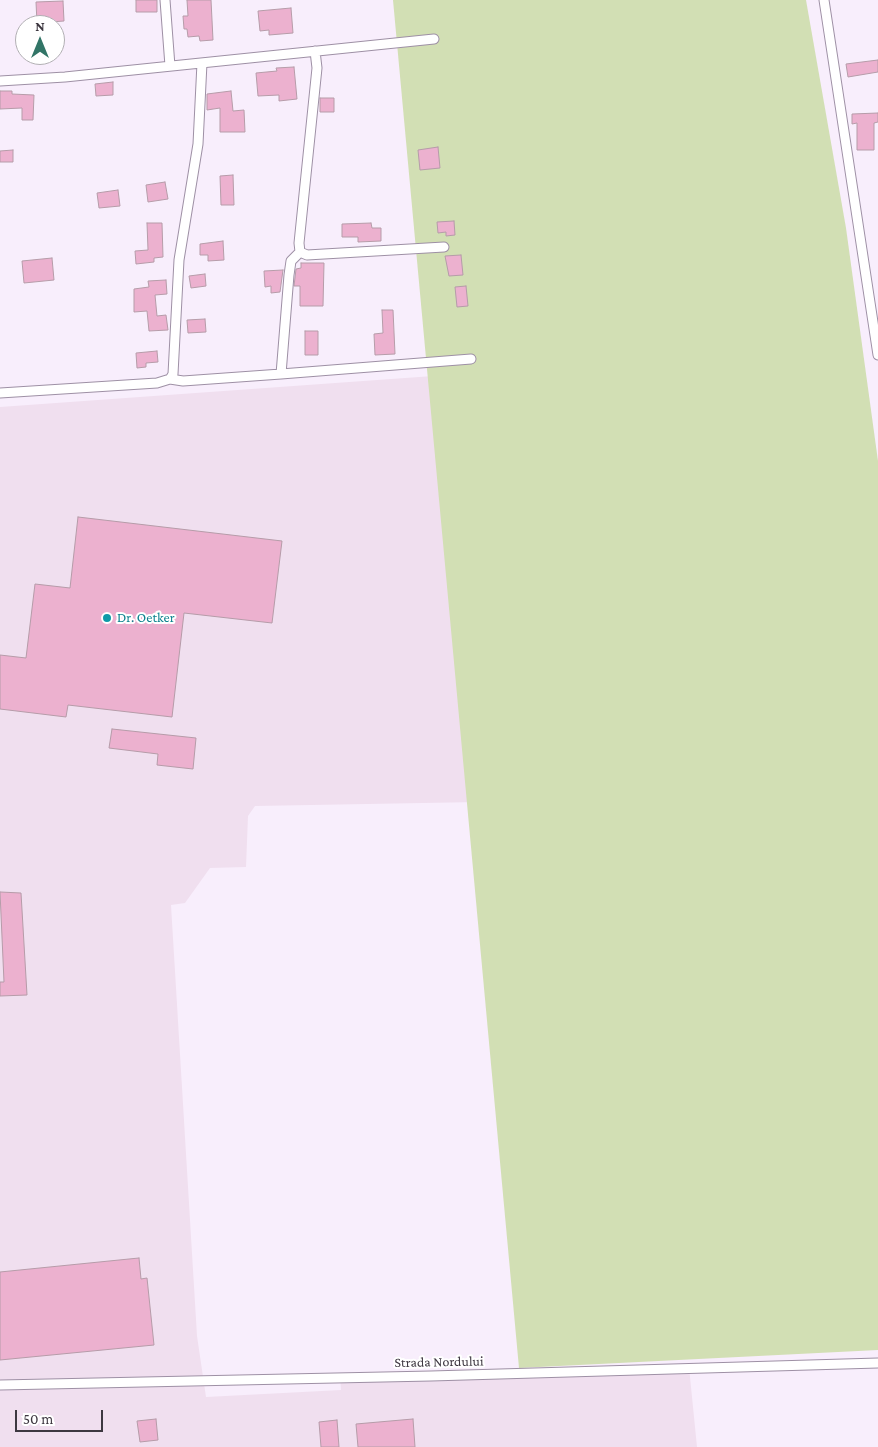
<!DOCTYPE html>
<style>
body{margin:0}
#map{position:relative;width:878px;height:1447px;overflow:hidden;background:#f8eefc;font-family:"Crimson Pro",serif}
canvas{display:block}
.north{position:absolute;left:15px;top:15px;width:50px;height:50px;box-sizing:border-box;background:#fff;border:1px solid #b1afb3;border-radius:50%;rotate:0deg;font-size:14px;font-weight:700;line-height:20px;text-align:center;color:#3d3740}
.north::after{content:'';display:block;margin:auto;width:18px;height:22px;background:#327567;clip-path:polygon(50% 0,100% 100%,50% 72%,0 100%)}
.scale{position:absolute;left:15px;top:1410px;width:88px;height:22px;box-sizing:border-box;border:2px solid #3d3740;border-top:0;padding-left:6px;font-size:15px;line-height:18px;white-space:nowrap;color:#3d3740;-webkit-text-stroke:4px #fff;paint-order:stroke}
</style>
<div id="map">
<canvas width="878" height="1447"></canvas>
<div class="north">N</div>
<div class="scale">50 m</div>
</div>
<script>
const g = document.querySelector('canvas').getContext('2d');
g.lineJoin = 'round';
function paint(path, color) {
  g.fillStyle = color;
  g.fill(path, 'evenodd');
}
function shape(rows) {
  const path = new Path2D();
  for (const r of rows) {
    path.moveTo(r[0], r[1]);
    for (let i = 2; i < r.length; i += 2) path.lineTo(r[i], r[i + 1]);
  }
  return path;
}
function strokePath(path, color, width, dash) {
  g.strokeStyle = color;
  g.lineWidth = width;
  g.lineCap = dash ? 'butt' : 'round';
  g.setLineDash(dash || []);
  g.stroke(path);
}
function write(font, color, halo, rows, align = 'center') {
  g.font = font + ' "Crimson Pro",serif';
  g.lineWidth = 4;
  g.setLineDash([]);
  g.textBaseline = 'middle';
  g.strokeStyle = halo;
  g.fillStyle = color;
  for (const [text, x, y, turn = 0] of rows) {
    g.save();
    g.translate(x, y);
    g.rotate((+turn || 0) * Math.PI / 180);
    g.textAlign = isNaN(turn) ? turn : align;
    if (halo) g.strokeText(text, 0, 0);
    g.fillText(text, 0, 0);
    g.restore();
  }
}
const industrial = shape([
 [475,373,535,801,255,806,248,816,246,867,210,868,185,903,171,905,197,1336,206,1397,341,1390,340,1376,689,1367,697,1447,0,1447,0,407]
]);
const green = shape([
 [393,0,806,0,846,228,878,461,878,1350,519,1368]
]);
const building = shape([
 [136,0,157,0,157,12,136,12,136,0],
 [187,0,211,0,213,40,200,41,199,36,188,37,187,29,184,29,183,16,188,16,187,0],
 [63,1,64,21,37,23,36,2,63,1],
 [291,8,293,33,269,35,269,30,260,31,258,11,291,8],
 [878,60,878,72,848,77,846,64,878,60],
 [294,67,297,99,279,101,279,95,258,96,256,73,277,71,276,68,294,67],
 [113,82,113,95,96,96,95,84,113,82],
 [0,91,12,91,12,94,34,95,33,120,22,120,22,108,0,109,0,91],
 [231,91,233,111,244,110,245,132,220,132,220,108,207,110,207,94,231,91],
 [320,98,334,98,334,112,320,112,320,98],
 [878,113,878,122,874,123,874,150,857,150,857,123,852,124,852,114,878,113],
 [438,147,440,168,420,170,418,150,438,147],
 [13,150,13,162,0,162,0,151,13,150],
 [233,175,234,205,221,205,220,176,233,175],
 [165,182,168,199,148,202,146,185,165,182],
 [118,190,120,206,99,208,97,193,118,190],
 [454,221,455,235,446,236,446,232,438,233,437,222,454,221],
 [147,223,162,223,163,257,154,258,154,262,136,264,135,251,148,250,147,223],
 [371,223,372,228,381,228,381,241,358,242,358,237,342,237,342,224,371,223],
 [223,241,224,260,208,261,208,255,200,255,200,244,223,241],
 [461,255,463,275,449,276,445,256,461,255],
 [52,258,54,280,24,283,22,261,52,258],
 [301,263,324,263,323,306,300,306,300,286,294,286,296,269,301,268,301,263],
 [283,270,280,292,271,293,271,286,265,287,264,271,283,270],
 [205,274,206,286,191,288,189,276,205,274],
 [166,280,167,294,155,295,157,316,166,315,168,330,149,331,147,311,134,312,134,289,149,287,148,281,166,280],
 [466,286,468,306,457,307,455,287,466,286],
 [382,310,393,310,395,354,375,355,374,334,383,333,382,310],
 [205,319,206,332,188,333,187,320,205,319],
 [305,331,318,331,318,355,305,355,305,331],
 [157,351,158,362,146,363,146,367,137,368,136,353,157,351],
 [78,517,282,541,272,623,184,613,172,717,68,705,66,717,0,709,0,655,26,658,35,584,70,588,78,517],
 [112,729,196,738,193,769,157,765,158,754,109,748,112,729],
 [0,892,21,893,27,995,0,996,0,982,4,982,0,892],
 [139,1258,141,1279,147,1278,154,1345,0,1360,0,1272,139,1258],
 [156,1419,158,1440,140,1442,137,1421,156,1419],
 [413,1419,415,1447,358,1447,356,1424,413,1419],
 [337,1420,339,1447,321,1447,319,1422,337,1420]
]);
const minor = shape([
 [165,0,170,66],
 [824,0,878,355],
 [315,51,317,68,299,243,300,252,307,255,444,247],
 [0,81,65,77,434,39],
 [281,374,471,359],
 [170,379,183,381,281,374,289,275,291,261,300,252],
 [0,393,157,383,170,379,173,374,179,260,198,144,202,63],
 [0,1385,431,1376,878,1363]
]);
const markers = [
 [107,618,5,"#0f9aa8"]
];
const cultureNames = [
 ["Dr. Oetker",117,618]
];
const streetNames = [
 ["Strada Nordului",439,1362,-1]
];
paint(industrial, '#f0dfef');
paint(green, '#d2dfb4');
paint(building, '#ecb1cf');
strokePath(building, '#b69ca9', 1);
strokePath(minor, '#9e90a5', 11);
strokePath(minor, '#fff', 9);
for (const [x, y, r, color] of markers) {
  const dot = new Path2D();
  dot.arc(x, y, r, 0, 2 * Math.PI);
  g.fillStyle = color;
  g.fill(dot);
  strokePath(dot, '#fff', 2);
}
write('14px', '#0d838f', '#fff', cultureNames, 'left');
write('14px', '#3d3740', '#fff', streetNames);
</script>
